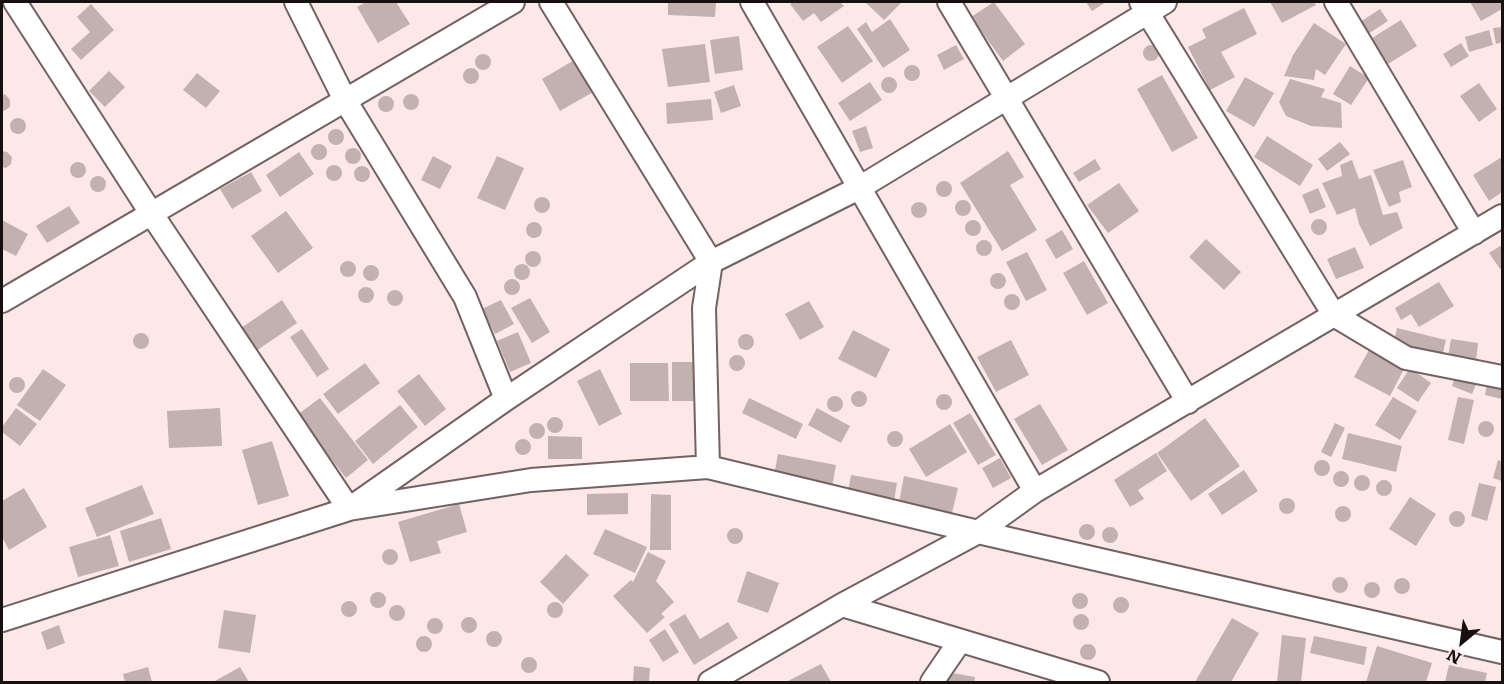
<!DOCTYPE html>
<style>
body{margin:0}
#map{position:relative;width:1504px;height:684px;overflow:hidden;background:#fce9e7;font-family:Literata,serif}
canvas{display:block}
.frame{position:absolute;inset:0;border:3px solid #161010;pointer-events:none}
.north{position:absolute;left:1432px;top:612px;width:60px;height:60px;-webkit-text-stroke:4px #fce9e7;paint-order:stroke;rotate:209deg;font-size:16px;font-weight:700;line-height:24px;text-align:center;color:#161010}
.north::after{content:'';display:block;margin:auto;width:21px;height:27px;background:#161010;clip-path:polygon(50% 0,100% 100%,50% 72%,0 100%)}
</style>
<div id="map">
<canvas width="1504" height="684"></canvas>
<div class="frame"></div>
<div class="north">N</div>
</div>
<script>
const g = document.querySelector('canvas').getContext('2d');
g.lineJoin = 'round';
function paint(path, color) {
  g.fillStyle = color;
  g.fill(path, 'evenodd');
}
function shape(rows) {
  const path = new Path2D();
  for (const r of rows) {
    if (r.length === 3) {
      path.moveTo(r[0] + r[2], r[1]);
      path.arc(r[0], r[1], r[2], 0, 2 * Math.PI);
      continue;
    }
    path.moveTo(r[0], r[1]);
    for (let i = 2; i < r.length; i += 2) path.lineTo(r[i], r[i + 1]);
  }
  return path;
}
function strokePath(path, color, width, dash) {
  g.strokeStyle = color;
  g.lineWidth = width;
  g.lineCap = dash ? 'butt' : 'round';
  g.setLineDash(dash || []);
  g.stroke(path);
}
const building = shape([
 [366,2,396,2,410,24,378,43,357,7],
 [668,2,716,2,715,17,668,15],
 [793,2,840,2,844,6,821,22,814,13,803,21,790,4],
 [865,2,902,2,884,20],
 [994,2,1025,44,1003,61,971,17],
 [1086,2,1106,2,1092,11],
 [1270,2,1314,2,1316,5,1282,23],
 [1470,2,1502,2,1502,9,1481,21],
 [91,4,114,30,81,60,71,49,90,32,77,17],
 [1244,8,1257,34,1221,52,1235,77,1210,90,1188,47,1206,38,1202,29],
 [1380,9,1388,21,1368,34,1360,22],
 [890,19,910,50,883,68,857,29,866,22,872,32],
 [1401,20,1417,46,1388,64,1372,38],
 [1314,23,1346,44,1325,75,1316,69,1314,80,1284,76,1293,55],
 [848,26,873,61,842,83,817,47],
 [1502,27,1502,42,1496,44,1493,28],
 [1489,30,1493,45,1469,52,1465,37],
 [739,36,743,70,715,74,710,40],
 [1461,43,1469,56,1451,67,1443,54],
 [705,44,710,82,668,87,662,49],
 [1151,53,8],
 [956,45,964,59,944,70,937,55],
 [483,62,8],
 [576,59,595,91,560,111,542,79],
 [912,73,8],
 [1350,66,1369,78,1351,105,1333,94],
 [471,76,8],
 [109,71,125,87,105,107,89,91],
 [197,73,220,91,206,108,183,90],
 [1162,75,1198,138,1172,152,1137,89],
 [889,85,8],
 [1245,77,1274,93,1254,127,1226,111],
 [1290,79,1325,89,1321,97,1341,103,1342,128,1311,126,1286,116,1279,102],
 [870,82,882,100,850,121,838,103],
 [1479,83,1497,109,1479,122,1460,96],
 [734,85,741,106,721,113,714,92],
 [411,102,8],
 [2,94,6,95,10,100,10,107,4,111,2,110],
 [386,104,8],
 [711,99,713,120,667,124,666,103],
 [18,126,8],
 [866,126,873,148,860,152,852,131],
 [336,137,8],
 [1267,136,1313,165,1300,186,1254,157],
 [1340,142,1350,154,1327,171,1318,159],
 [319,152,8],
 [353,156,8],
 [2,151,7,152,12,157,11,164,6,168,2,167],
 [1008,151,1024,177,1010,185,1037,230,1002,251,960,183],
 [299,152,314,174,280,197,266,175],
 [433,156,452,166,440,189,421,180],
 [497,156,524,168,505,210,477,198],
 [1502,157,1502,192,1489,201,1473,175],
 [1095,159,1101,169,1079,182,1073,173],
 [1352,160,1359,179,1371,175,1383,215,1397,212,1403,228,1370,246,1359,224,1355,208,1337,215,1322,183,1342,176,1340,165],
 [1403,160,1412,187,1399,192,1401,202,1389,207,1373,170],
 [78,170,8],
 [334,173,8],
 [362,174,8],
 [251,172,262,191,232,209,220,189],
 [98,184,8],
 [944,189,8],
 [1119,183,1139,211,1108,233,1087,205],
 [1318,188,1326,207,1310,214,1302,195],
 [542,205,8],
 [963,208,8],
 [919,210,8],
 [69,206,80,223,47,243,36,226],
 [286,211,313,248,278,273,251,236],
 [1319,227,8],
 [973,228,8],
 [2,220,28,234,16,256,2,249],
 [534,230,8],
 [1062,230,1073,249,1056,259,1045,240],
 [1206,239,1241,272,1224,290,1189,257],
 [984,248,8],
 [1502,245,1502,267,1500,269,1489,253],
 [1355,247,1364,268,1336,279,1327,259],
 [533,259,8],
 [1027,252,1047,290,1026,301,1006,262],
 [348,269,8],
 [1084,261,1108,303,1087,315,1063,273],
 [522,272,8],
 [371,273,8],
 [998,281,8],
 [512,287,8],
 [1439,282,1454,306,1419,327,1411,314,1401,320,1395,308],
 [366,295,8],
 [395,298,8],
 [1012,302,8],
 [530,298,550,332,532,343,511,308],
 [282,300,297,323,256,351,241,328],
 [501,300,514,324,495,334,482,309],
 [809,301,824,327,800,340,785,314],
 [1397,328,1446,340,1442,357,1393,345],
 [302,329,329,369,317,377,290,337],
 [853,330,890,349,876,378,838,359],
 [518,332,531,363,510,372,497,341],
 [141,341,8],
 [746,342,8],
 [1451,339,1478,343,1476,361,1448,357],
 [1011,340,1029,375,996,392,977,357],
 [1369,350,1404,369,1390,396,1354,377],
 [737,363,8],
 [672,362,701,362,701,401,672,401],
 [365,363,380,383,338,414,323,394],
 [630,363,668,363,669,401,630,401],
 [1410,368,1431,383,1418,402,1397,388],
 [43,369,66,385,40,421,17,405],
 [600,369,622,414,599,426,577,381],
 [1457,372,1478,380,1472,394,1452,386],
 [419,374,446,409,425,426,397,391],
 [17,385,8],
 [1487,384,1502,387,1502,399,1485,395],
 [859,399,8],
 [944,402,8],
 [835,404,8],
 [1393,397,1417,411,1400,440,1375,425],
 [1458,397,1474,400,1464,444,1448,440],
 [320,398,368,460,346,478,297,415],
 [749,398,803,424,796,439,742,413],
 [1040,404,1068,450,1042,465,1014,419],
 [400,405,418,427,373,464,355,441],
 [16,408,37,424,20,446,2,432,2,427],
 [220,408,222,446,169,448,167,411],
 [817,408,850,426,841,443,808,425],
 [970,413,996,455,978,465,953,423],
 [555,425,8],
 [1205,418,1240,466,1191,501,1157,453],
 [1486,429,8],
 [537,431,8],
 [1335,423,1345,428,1331,457,1321,452],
 [950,424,967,452,926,477,909,449],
 [895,439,8],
 [1348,433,1402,446,1396,472,1342,459],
 [548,436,582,437,582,459,548,459],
 [523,447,8],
 [272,441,289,496,258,505,242,450],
 [1156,453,1167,471,1138,490,1144,499,1130,507,1114,480],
 [778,454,836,465,832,487,774,475],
 [1000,458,1011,478,993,488,982,468],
 [1322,468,8],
 [1498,460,1502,462,1502,481,1493,478],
 [1244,470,1258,491,1222,515,1208,494],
 [1341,479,8],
 [1362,483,8],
 [851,475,897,483,894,501,848,492],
 [904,476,958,488,952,513,899,502],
 [1384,488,8],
 [1479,483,1496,487,1487,521,1471,516],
 [142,485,154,514,97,537,85,508],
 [24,488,47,527,9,550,2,537,2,501],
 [628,493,628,514,587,515,587,494],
 [651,494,671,495,671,550,650,550],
 [1410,497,1436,514,1416,546,1389,529],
 [1287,506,8],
 [459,504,467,532,437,541,441,553,410,562,398,522],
 [1343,514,8],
 [1457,519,8],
 [161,518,171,549,129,562,120,531],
 [1087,532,8],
 [1110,535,8],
 [735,536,8],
 [605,529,647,547,635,573,593,554],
 [110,535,119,566,78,577,69,547],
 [390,557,8],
 [648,552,666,561,656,581,674,602,661,614,665,617,647,633,613,596,631,580,633,582],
 [566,554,589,575,563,604,540,582],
 [747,571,779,583,768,613,737,602],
 [1340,585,8],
 [1402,586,8],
 [1372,590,8],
 [378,600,8],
 [1080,601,8],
 [1121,605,8],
 [349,609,8],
 [555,610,8],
 [397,613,8],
 [224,610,256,615,250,653,218,648],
 [1081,622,8],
 [685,614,700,639,728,622,738,638,694,665,669,624],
 [469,625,8],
 [435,626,8],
 [1232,618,1259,633,1231,682,1195,682],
 [59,625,65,643,47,650,41,632],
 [665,629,679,652,663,662,649,640],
 [494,639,8],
 [1282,635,1306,638,1301,682,1277,682],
 [424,644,8],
 [1314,636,1367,647,1364,665,1310,653],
 [1088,652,8],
 [1377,646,1432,663,1426,682,1366,682],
 [529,665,8],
 [821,664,831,682,786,682],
 [1449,665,1487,673,1485,682,1445,682],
 [634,666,650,668,649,682,633,682],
 [148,667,152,682,125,682,123,674],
 [240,667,249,682,213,682],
 [947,672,975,677,974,682,946,682]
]);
const minor = shape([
 [15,2,151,213,349,509,506,399,711,262,859,188,1165,2],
 [296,2,345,100,465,297,506,399],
 [551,2,711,262,704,308,708,467],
 [752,2,1035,491],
 [949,2,1188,402],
 [1141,2,1334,315,1406,358,1502,377],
 [1336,2,1474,233],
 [2,301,513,2],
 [842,605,1098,682],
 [2,620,349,509,531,480,708,467,978,532,1502,652],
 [710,682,842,605,978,532,1035,491,1502,216],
 [932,682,960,641]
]);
paint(building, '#c3b1af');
strokePath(minor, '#726261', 26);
strokePath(minor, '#fff', 22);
</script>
